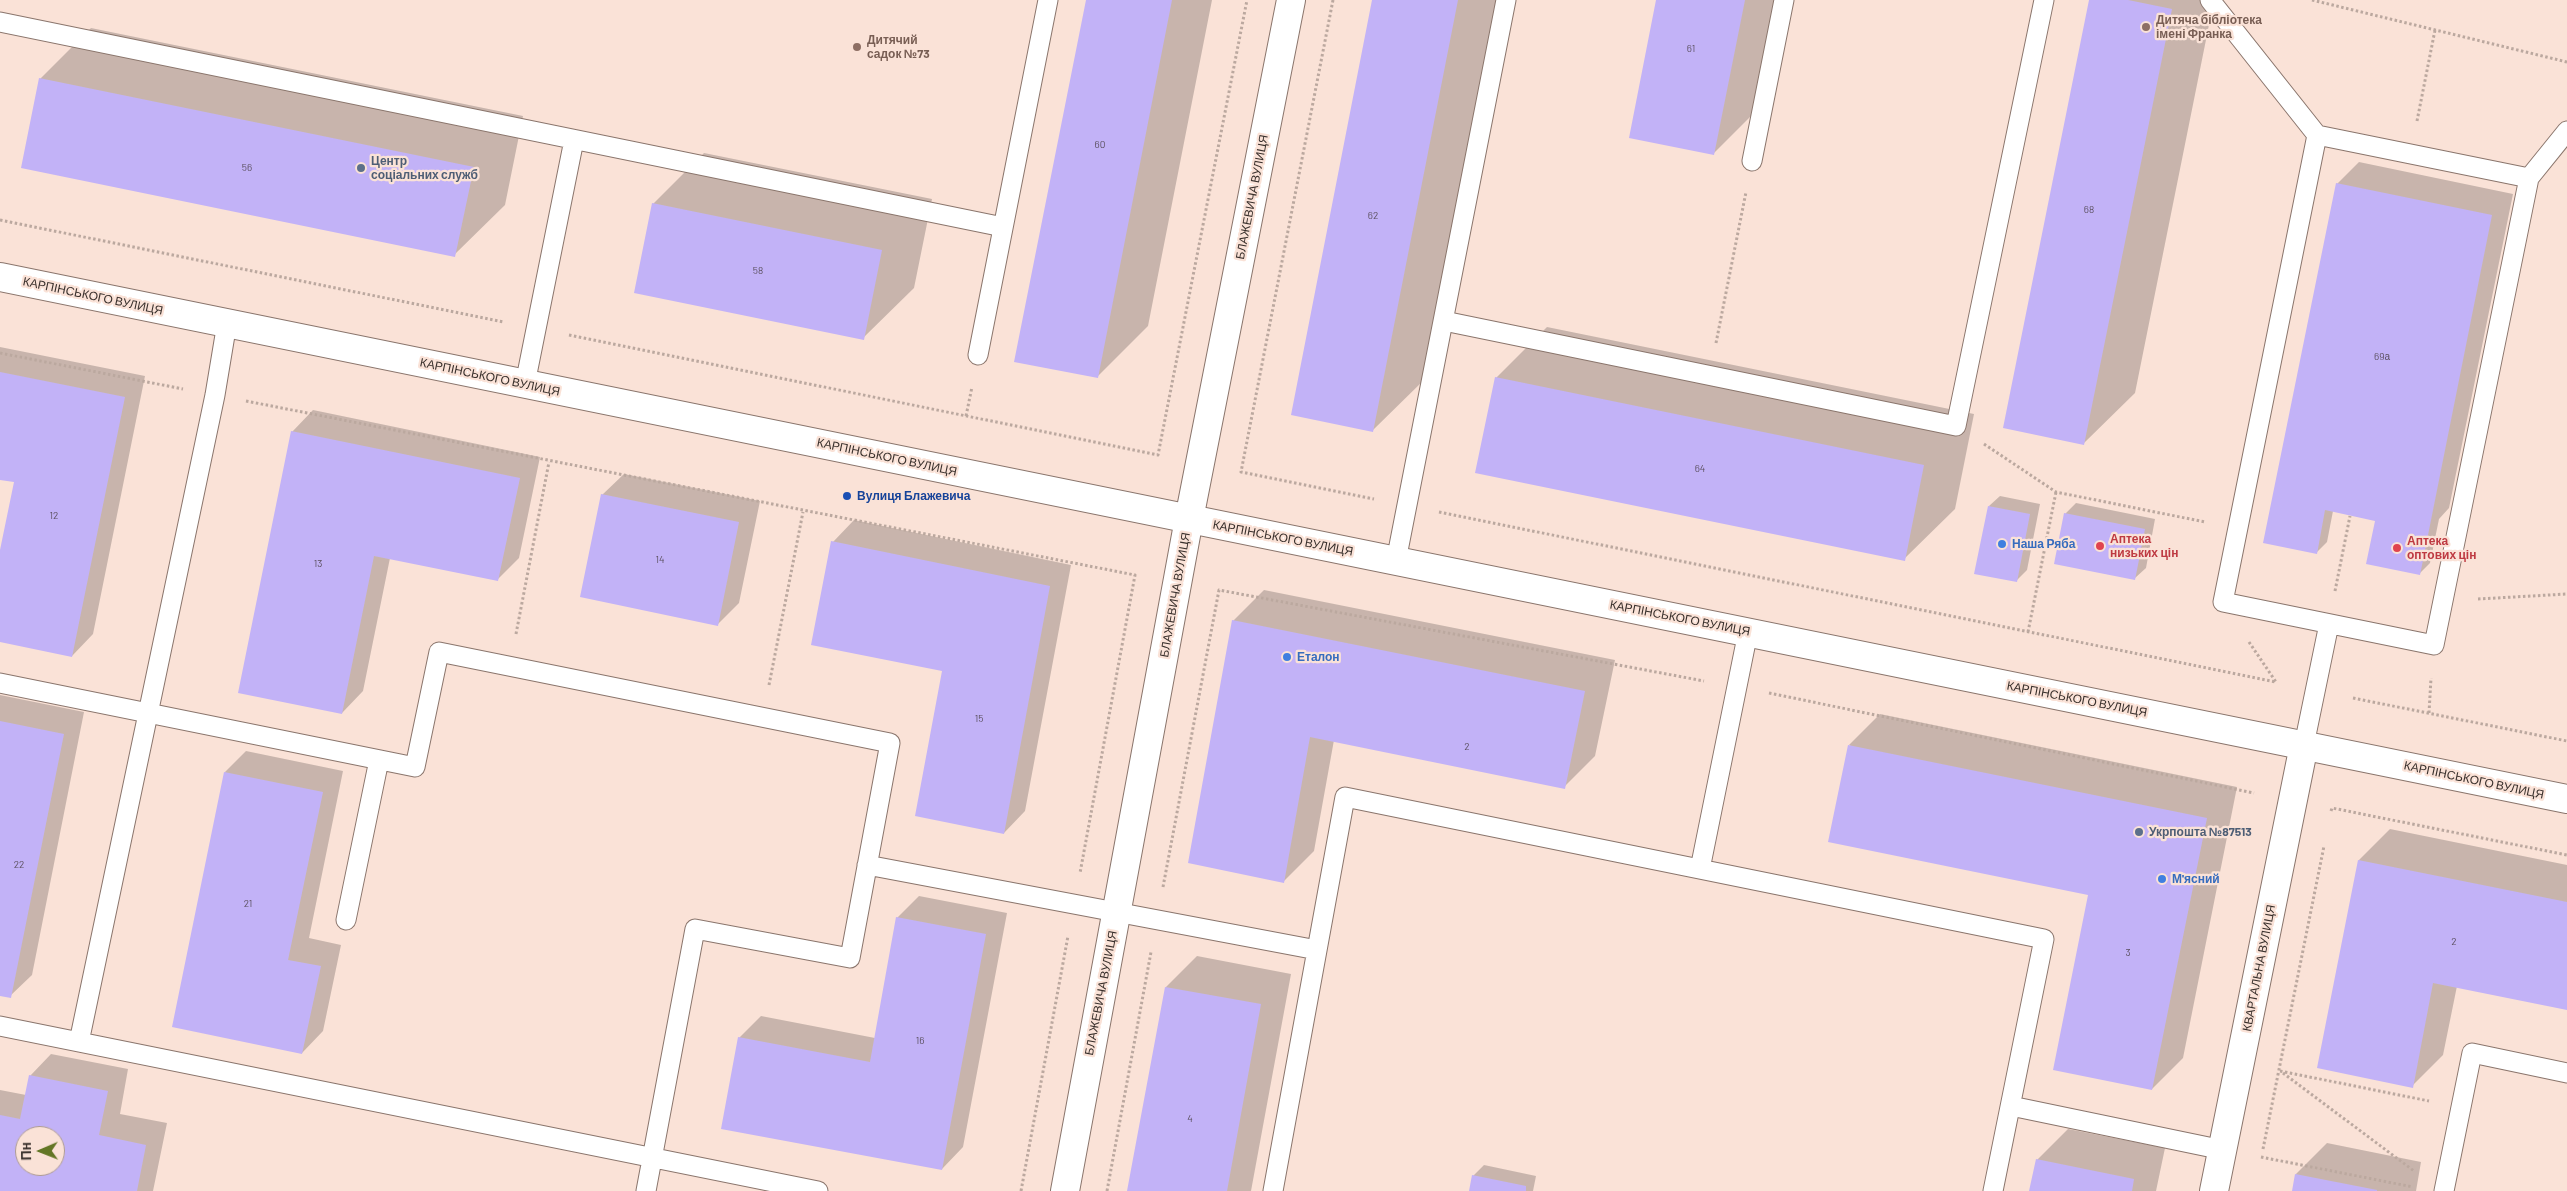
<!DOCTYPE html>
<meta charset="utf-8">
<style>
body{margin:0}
#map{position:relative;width:2567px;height:1191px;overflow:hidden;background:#fae2d7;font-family:Barlow,sans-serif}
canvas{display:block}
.north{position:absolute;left:15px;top:1126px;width:50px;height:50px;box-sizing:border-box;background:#fae2d7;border:1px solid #ad9b93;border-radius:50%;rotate:269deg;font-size:14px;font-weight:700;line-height:20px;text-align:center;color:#39302c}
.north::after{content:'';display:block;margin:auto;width:18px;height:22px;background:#637625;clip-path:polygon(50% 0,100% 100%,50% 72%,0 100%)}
</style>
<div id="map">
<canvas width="2567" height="1191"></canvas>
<div class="north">Пн</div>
</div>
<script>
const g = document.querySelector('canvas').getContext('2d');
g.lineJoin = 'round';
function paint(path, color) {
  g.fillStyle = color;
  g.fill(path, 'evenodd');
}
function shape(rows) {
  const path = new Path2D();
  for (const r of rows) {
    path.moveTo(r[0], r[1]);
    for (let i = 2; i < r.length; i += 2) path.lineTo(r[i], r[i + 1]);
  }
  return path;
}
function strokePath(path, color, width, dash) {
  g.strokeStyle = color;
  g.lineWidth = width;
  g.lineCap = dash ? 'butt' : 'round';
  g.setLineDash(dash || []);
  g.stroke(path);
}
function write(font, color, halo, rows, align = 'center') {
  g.font = font + ' Barlow,sans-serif';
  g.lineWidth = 4.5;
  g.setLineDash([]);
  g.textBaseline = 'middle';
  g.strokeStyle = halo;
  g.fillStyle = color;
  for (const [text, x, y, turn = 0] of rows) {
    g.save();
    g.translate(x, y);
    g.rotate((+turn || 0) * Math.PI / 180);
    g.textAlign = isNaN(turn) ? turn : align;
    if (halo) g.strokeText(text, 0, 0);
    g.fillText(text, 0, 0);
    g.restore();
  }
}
const shadow = shape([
 [1087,0,1212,0,1148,326,1097,377],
 [1373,0,1498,0,1424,380,1373,430],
 [1657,0,1785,0,1764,103,1714,153],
 [2091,0,2214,0,2135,393,2084,443],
 [91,28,523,116,505,205,454,255,40,79],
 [704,153,932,199,914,288,863,338,653,204],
 [2359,162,2513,194,2449,508,2439,519,2430,563,2419,574,2378,520,2333,511,2327,542,2316,553,2337,184],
 [1547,327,1974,414,1955,509,1904,559,1496,378],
 [0,347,145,376,93,634,72,656,0,641,0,556,15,481,0,478],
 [313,410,540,457,519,558,498,579,390,558,363,691,342,713,292,432],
 [624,474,760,501,739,603,718,624,602,495],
 [2000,496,2040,504,2027,570,2016,581,1989,506],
 [2076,503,2155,519,2146,568,2135,578,2065,514],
 [854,520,1071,565,1025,811,1004,833,943,670,833,542],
 [1264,590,1615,660,1595,756,1564,787,1334,740,1314,851,1283,882,1233,621],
 [0,695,84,712,32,975,10,996,0,994],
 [1880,714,2237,787,2183,1058,2152,1089,2090,894,1849,745],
 [246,751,343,771,309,938,341,945,323,1031,302,1053,225,772],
 [2390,829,2567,865,2567,1009,2457,986,2443,1055,2412,1086,2359,860],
 [919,896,1007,913,963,1147,942,1169,739,1038,761,1016,875,1038,897,918],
 [1197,956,1291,974,1251,1191,1128,1191,1166,987],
 [51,1054,128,1069,120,1114,167,1123,153,1191,0,1191,0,1090,26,1095,30,1076],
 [25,1136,55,1136,55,1166,25,1166],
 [2068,1129,2165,1148,2156,1191,2030,1191,2037,1160],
 [2327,1143,2421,1162,2416,1191,2293,1191,2296,1174],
 [1484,1165,1536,1176,1533,1191,1470,1191,1473,1176]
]);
const building = shape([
 [1086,0,1172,0,1098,378,1014,362],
 [1372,0,1458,0,1373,432,1291,415],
 [1656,0,1745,0,1714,155,1629,138],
 [2089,0,2128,0,2172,9,2084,445,2003,428],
 [39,78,474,167,455,257,21,168],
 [2336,183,2492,215,2420,575,2366,564,2375,521,2325,510,2317,554,2263,543],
 [652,203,882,250,864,340,634,293],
 [0,372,125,397,72,657,0,642,0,550,14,482,0,480],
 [1495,377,1924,465,1905,561,1475,473],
 [291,431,520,478,498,581,374,556,342,714,238,693],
 [601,494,739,522,718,626,580,597],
 [1988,506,2030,514,2017,582,1974,574],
 [2064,513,2145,529,2135,580,2054,564],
 [831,541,1050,586,1004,834,915,816,942,671,811,645],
 [1232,620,1585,691,1565,789,1310,737,1284,883,1188,863],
 [0,721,64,734,11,998,0,996],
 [1848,745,2207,818,2152,1090,2053,1070,2088,895,1828,842],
 [224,772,323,792,288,960,321,966,302,1054,172,1027],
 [2358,860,2567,902,2567,1010,2433,983,2413,1088,2317,1068],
 [896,917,986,934,942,1170,721,1129,738,1037,870,1062],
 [1165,987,1261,1004,1227,1191,1127,1191],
 [29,1075,108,1091,99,1135,146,1145,137,1191,0,1191,0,1115,20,1119],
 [25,1136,55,1136,55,1166,25,1166],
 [2036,1159,2134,1179,2132,1191,2029,1191],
 [2295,1174,2377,1190,2377,1191,2292,1191],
 [1472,1175,1526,1186,1526,1191,1469,1191]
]);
const path = shape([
 [1333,0,1241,472,1374,499],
 [2312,0,2567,62],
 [2417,121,2435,30],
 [0,220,504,322],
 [569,335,1158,455,1247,0],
 [1716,343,1746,192],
 [0,353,183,389],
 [246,401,1135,575,1080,873],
 [966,416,972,387],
 [1984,444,2056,492,2205,522],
 [1439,512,2276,682],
 [2335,591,2350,516],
 [2478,599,2567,594],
 [2028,632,2056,492],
 [516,634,549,462],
 [2249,642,2276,682],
 [769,685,803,512],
 [1769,693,2254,793],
 [2353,698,2567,741],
 [2429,713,2431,678],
 [2331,811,2332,808,2567,855],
 [1163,887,1219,590,1704,681],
 [2280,1071,2429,1101],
 [2283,1073,2414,1171],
 [2263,1149,2324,846],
 [2261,1157,2413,1187],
 [1021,1191,1068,936],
 [1107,1191,1151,952]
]);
const service = shape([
 [2210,0,2317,135,2529,178],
 [0,22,1003,227],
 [2317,135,2223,602,2434,645,2529,178,2567,131],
 [1752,161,1784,0],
 [1444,321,1956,426,2044,0],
 [978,355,1048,0],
 [525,384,574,140],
 [1396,561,1506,0],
 [0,683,415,767,439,652,890,743,850,958,695,929,646,1191],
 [2304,745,2329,624],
 [867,865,1317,950],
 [1700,869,1748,632],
 [346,920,379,760],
 [0,1026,818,1191],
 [79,1042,215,395,227,323],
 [2011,1106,2223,1150],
 [1273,1191,1345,797,2044,939,1993,1191],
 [2444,1191,2472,1053,2567,1073]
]);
const minor = shape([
 [1065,1191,1189,519,1291,0],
 [2214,1191,2304,745]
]);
const tertiary = shape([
 [0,277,2567,799]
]);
const markers = [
 [2146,27,5,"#8d6e63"],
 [857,47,5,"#8d6e63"],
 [361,168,5,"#5c6f8a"],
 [847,496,5,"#1a4fb4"],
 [2002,544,5,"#3f7fe0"],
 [2100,546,5,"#e0444e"],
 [2397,548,5,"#e0444e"],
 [1287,657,5,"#3f7fe0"],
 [2139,832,5,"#5c6f8a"],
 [2162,879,5,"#3f7fe0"]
];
const numberNames = [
 ["61",1691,49],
 ["60",1100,145],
 ["56",247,168],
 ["68",2089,210],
 ["62",1373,216],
 ["58",758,271],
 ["69а",2382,357],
 ["64",1700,469],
 ["12",54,516],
 ["14",660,560],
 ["13",318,564],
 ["15",979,719],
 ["2",1467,747],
 ["22",19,865],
 ["21",248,904],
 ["2",2454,942],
 ["3",2128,953],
 ["16",920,1041],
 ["4",1190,1119]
];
const educationNames = [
 ["Дитяча бібліотека",2156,20],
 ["імені Франка",2156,34],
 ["Дитячий",867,40],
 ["садок №73",867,54]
];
const serviceNames = [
 ["Центр",371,161],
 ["соціальних служб",371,175],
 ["Укрпошта №87513",2149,832]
];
const streetNames = [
 ["БЛАЖЕВИЧА ВУЛИЦЯ",1252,197,-79],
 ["КАРПІНСЬКОГО ВУЛИЦЯ",93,296,12],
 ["КАРПІНСЬКОГО ВУЛИЦЯ",490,377,12],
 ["КАРПІНСЬКОГО ВУЛИЦЯ",887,457,12],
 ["КАРПІНСЬКОГО ВУЛИЦЯ",1283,538,11],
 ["БЛАЖЕВИЧА ВУЛИЦЯ",1175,595,-80],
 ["КАРПІНСЬКОГО ВУЛИЦЯ",1680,618,11],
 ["КАРПІНСЬКОГО ВУЛИЦЯ",2077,699,11],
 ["КАРПІНСЬКОГО ВУЛИЦЯ",2474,780,12],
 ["КВАРТАЛЬНА ВУЛИЦЯ",2259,968,-79],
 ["БЛАЖЕВИЧА ВУЛИЦЯ",1101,993,-79]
];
const transitNames = [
 ["Вулиця Блажевича",857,496]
];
const healthNames = [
 ["Аптека",2110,539],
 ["низьких цін",2110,553],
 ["Аптека",2407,541],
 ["оптових цін",2407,555]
];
const shopNames = [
 ["Наша Ряба",2012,544],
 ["Еталон",1297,657],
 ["М'ясний",2172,879]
];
paint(shadow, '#0003');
paint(building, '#c2b2f7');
strokePath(service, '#8a756c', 21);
strokePath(minor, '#8a756c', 30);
strokePath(tertiary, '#8a756c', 30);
strokePath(path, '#bba89f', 3, [2.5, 2.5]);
strokePath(service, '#fff', 19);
strokePath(minor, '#fff', 28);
strokePath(tertiary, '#fff', 28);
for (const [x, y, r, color] of markers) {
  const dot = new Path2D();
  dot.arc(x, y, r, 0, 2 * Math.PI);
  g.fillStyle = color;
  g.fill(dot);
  strokePath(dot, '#fae2d7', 2);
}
write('10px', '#5b505f', null, numberNames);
write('bold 12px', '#785e54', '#fae2d7', educationNames, 'left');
write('bold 12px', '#4e5e75', '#fae2d7', serviceNames, 'left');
write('12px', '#39302c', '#fae2d7', streetNames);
write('bold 12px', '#164399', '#fae2d7', transitNames, 'left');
write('bold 12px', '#be3a42', '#fae2d7', healthNames, 'left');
write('bold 12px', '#366cbe', '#fae2d7', shopNames, 'left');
</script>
